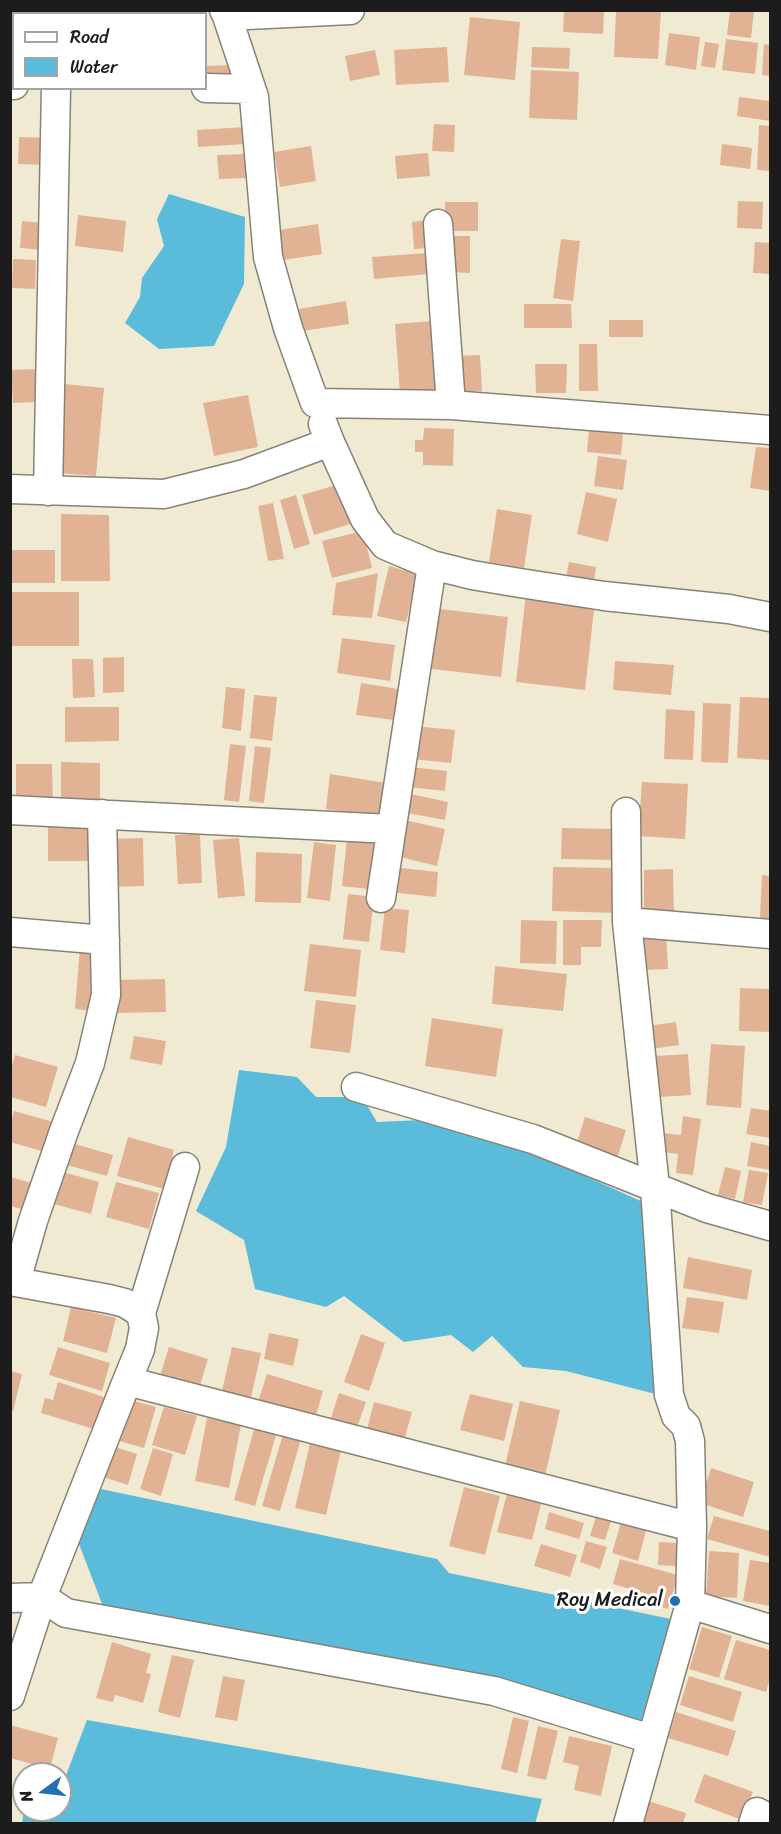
<!DOCTYPE html>
<style>
body{margin:0}
#map{position:relative;width:781px;height:1834px;overflow:hidden;background:#f1ead2;font-family:Sriracha,sans-serif}
canvas{display:block}
.frame{position:absolute;inset:0;border:12px solid #1c1c1c;pointer-events:none}
.legend{position:absolute;left:12px;top:12px;width:195px;height:78px;box-sizing:border-box;background:#fff;border:2px solid #a4a4a4;margin:0;padding:8px 10px;list-style:none;font-size:18px;color:#1c1c1c}
.legend li{display:flex;align-items:center;gap:12px;height:30px}
.legend b{width:30px;border:2px solid #a4a4a4}
.north{position:absolute;left:12px;top:1762px;width:60px;height:60px;box-sizing:border-box;background:#fff;border:2px solid #a4a4a4;border-radius:50%;rotate:255deg;font-size:16px;font-weight:700;line-height:24px;text-align:center;color:#1c1c1c}
.north::after{content:'';display:block;margin:auto;width:21px;height:27px;background:#1f6fb2;clip-path:polygon(50% 0,100% 100%,50% 72%,0 100%)}
</style>
<div id="map">
<canvas width="781" height="1834"></canvas>
<div class="frame"></div>
<ul class="legend">
<li><b style="height:8px;background:#fff"></b>Road</li>
<li><b style="height:16px;background:#5bbbda"></b>Water</li>
</ul>
<div class="north">N</div>
</div>
<script>
const g = document.querySelector('canvas').getContext('2d');
g.lineJoin = 'round';
function paint(path, color) {
  g.fillStyle = color;
  g.fill(path, 'evenodd');
}
function shape(rows) {
  const path = new Path2D();
  for (const r of rows) {
    path.moveTo(r[0], r[1]);
    for (let i = 2; i < r.length; i += 2) path.lineTo(r[i], r[i + 1]);
  }
  return path;
}
function strokePath(path, color, width, dash) {
  g.strokeStyle = color;
  g.lineWidth = width;
  g.lineCap = dash ? 'butt' : 'round';
  g.setLineDash(dash || []);
  g.stroke(path);
}
function write(font, color, halo, rows, align = 'center') {
  g.font = font + ' Sriracha,sans-serif';
  g.lineWidth = 6;
  g.setLineDash([]);
  g.textBaseline = 'middle';
  g.strokeStyle = halo;
  g.fillStyle = color;
  for (const [text, x, y, turn = 0] of rows) {
    g.save();
    g.translate(x, y);
    g.rotate((+turn || 0) * Math.PI / 180);
    g.textAlign = isNaN(turn) ? turn : align;
    if (halo) g.strokeText(text, 0, 0);
    g.fillText(text, 0, 0);
    g.restore();
  }
}
const water = shape([
 [169,194,245,217,244,284,214,346,159,349,125,323,140,297,142,278,164,246,157,219],
 [239,1070,297,1077,316,1097,362,1097,377,1122,445,1119,485,1131,643,1202,663,1396,566,1371,523,1367,492,1336,473,1352,451,1335,404,1342,344,1296,326,1307,255,1289,244,1240,196,1211,226,1147],
 [91,1487,437,1559,449,1573,671,1619,641,1721,104,1609,79,1544],
 [87,1720,542,1799,535,1824,22,1823,24,1810,60,1810,60,1777,65,1778]
]);
const building = shape([
 [564,10,604,10,603,34,563,32],
 [616,10,661,10,658,59,614,57],
 [730,10,754,10,751,38,727,35],
 [470,17,520,22,515,80,464,75],
 [669,33,700,37,696,70,665,65],
 [726,39,758,43,755,74,722,70],
 [705,42,719,44,715,68,701,66],
 [764,44,770,45,770,76,762,75],
 [447,47,449,82,396,85,394,50],
 [532,47,570,48,569,69,531,67],
 [375,50,380,75,350,81,345,56],
 [233,65,233,81,207,82,206,66],
 [531,70,579,72,577,120,529,118],
 [739,97,770,101,770,121,737,116],
 [434,124,455,125,454,152,432,151],
 [759,125,770,126,770,171,757,170],
 [246,127,247,144,198,147,197,130],
 [19,137,47,138,46,165,18,164],
 [722,144,752,148,750,169,720,165],
 [311,146,316,181,280,187,274,152],
 [428,153,430,176,397,179,395,156],
 [247,154,248,178,219,179,217,155],
 [738,201,763,202,762,229,737,228],
 [445,202,478,202,478,231,445,231],
 [78,215,126,221,123,252,75,246],
 [428,220,430,248,414,249,412,222],
 [22,221,45,223,43,250,20,248],
 [318,224,322,254,284,260,279,230],
 [448,236,470,236,470,273,448,272],
 [561,239,580,241,573,301,553,298],
 [755,242,770,243,770,274,753,273],
 [427,253,429,274,374,279,372,257],
 [13,259,36,260,35,289,12,288],
 [346,301,349,324,303,331,299,309],
 [524,304,571,304,572,328,524,328],
 [609,320,643,320,643,337,609,337],
 [433,321,438,391,400,393,395,324],
 [579,344,597,344,598,391,579,391],
 [480,355,482,391,457,392,456,356],
 [535,364,567,364,566,393,536,393],
 [36,369,37,402,13,403,11,370],
 [65,384,104,388,96,476,58,473],
 [248,395,258,447,214,456,203,403],
 [424,428,454,429,453,466,423,465,423,452,415,452,415,440,423,440],
 [589,429,623,432,621,455,587,452],
 [756,447,770,448,770,491,750,488],
 [598,456,627,460,623,490,594,486],
 [343,483,354,523,314,535,302,495],
 [586,492,617,499,608,542,577,534],
 [296,495,310,544,294,549,280,500],
 [273,503,284,559,268,561,258,506],
 [497,509,532,515,524,568,489,562],
 [61,514,109,515,110,581,61,581],
 [363,531,372,568,332,578,322,541],
 [11,550,55,550,55,583,11,583],
 [569,562,596,567,593,589,565,583],
 [389,566,418,574,406,622,377,616],
 [378,573,372,618,332,615,336,583],
 [12,592,79,592,79,646,12,646],
 [526,593,595,601,585,690,516,682],
 [432,608,508,617,501,677,425,668],
 [342,638,395,645,390,681,337,673],
 [124,657,124,692,103,693,103,658],
 [72,659,93,659,95,697,73,698],
 [615,661,674,665,671,695,613,690],
 [361,683,398,689,394,720,356,715],
 [226,687,245,689,241,731,222,728],
 [254,695,277,697,272,741,250,738],
 [740,697,770,698,770,760,737,758],
 [703,703,731,704,728,763,701,762],
 [65,707,119,707,119,741,65,742],
 [666,709,695,711,693,760,664,759],
 [415,726,455,730,451,763,411,759],
 [230,744,246,746,239,802,224,800],
 [255,746,271,748,264,803,249,801],
 [61,762,100,763,100,800,61,800],
 [16,764,52,764,53,801,16,801],
 [410,767,447,771,445,791,408,787],
 [330,774,386,783,382,817,326,809],
 [642,782,688,784,685,839,638,836],
 [406,793,448,802,445,820,402,812],
 [400,819,445,829,437,866,392,855],
 [48,821,90,821,90,861,48,861],
 [562,828,615,829,615,860,561,859],
 [200,834,202,883,178,884,175,835],
 [143,838,144,886,110,887,109,839],
 [239,838,245,896,218,898,213,840],
 [347,839,374,842,368,889,342,886],
 [314,842,336,845,330,901,307,898],
 [256,852,302,854,301,903,255,902],
 [392,867,438,872,436,897,390,892],
 [553,867,616,868,616,913,552,911],
 [673,869,674,915,644,915,644,870],
 [762,875,770,876,770,919,760,918],
 [348,894,374,897,369,942,343,939],
 [385,908,409,910,405,953,380,950],
 [521,920,557,921,556,964,520,963],
 [563,920,602,920,601,947,581,947,581,965,563,965],
 [666,934,668,969,644,970,642,935],
 [310,944,361,950,356,997,304,991],
 [80,947,99,949,94,1011,75,1009],
 [495,966,567,974,563,1011,492,1004],
 [165,979,166,1012,114,1013,113,980],
 [740,988,770,989,770,1032,739,1031],
 [316,1000,356,1005,350,1053,310,1048],
 [432,1018,503,1029,496,1077,425,1066],
 [676,1022,679,1045,651,1049,648,1026],
 [134,1036,166,1041,162,1065,130,1059],
 [711,1044,745,1046,741,1108,706,1105],
 [688,1054,691,1095,659,1097,655,1056],
 [15,1055,58,1067,46,1107,10,1097,10,1073],
 [751,1108,770,1111,770,1138,746,1134],
 [14,1111,57,1123,49,1153,10,1142,10,1124],
 [683,1116,701,1119,693,1175,676,1173,678,1154,660,1152,663,1133,681,1135],
 [585,1117,626,1130,616,1162,575,1149],
 [128,1137,174,1150,164,1189,117,1176],
 [68,1142,113,1155,107,1176,63,1164],
 [751,1142,770,1146,770,1170,747,1166],
 [725,1167,741,1171,735,1199,718,1195],
 [749,1170,768,1173,762,1205,743,1202],
 [59,1171,99,1182,91,1214,50,1203],
 [10,1177,32,1183,25,1210,10,1206],
 [116,1182,159,1193,149,1229,106,1217],
 [688,1257,752,1270,747,1300,683,1288],
 [687,1297,724,1302,719,1333,682,1328],
 [71,1307,116,1318,107,1353,63,1341],
 [269,1333,299,1339,293,1366,264,1359],
 [361,1334,385,1343,369,1391,344,1382],
 [58,1347,110,1363,102,1391,49,1375],
 [169,1347,208,1359,198,1392,159,1379],
 [232,1347,261,1353,249,1406,220,1400],
 [10,1371,22,1374,13,1411,10,1411],
 [267,1374,323,1391,315,1419,258,1402],
 [58,1382,104,1397,94,1429,41,1413,45,1398,53,1400],
 [339,1393,366,1402,356,1430,330,1421],
 [470,1394,513,1404,504,1441,460,1430],
 [124,1398,156,1407,144,1448,112,1439],
 [520,1401,560,1410,545,1476,505,1466],
 [374,1402,412,1412,403,1444,366,1433],
 [164,1407,197,1416,185,1455,152,1445],
 [207,1418,241,1424,229,1488,195,1481],
 [255,1426,277,1432,255,1506,234,1500],
 [283,1434,301,1439,280,1511,262,1506],
 [311,1439,342,1446,326,1515,295,1508],
 [112,1446,137,1454,128,1485,103,1477],
 [153,1448,173,1454,161,1496,140,1489],
 [711,1468,754,1482,743,1517,700,1503],
 [464,1487,500,1496,485,1555,449,1546],
 [507,1494,541,1504,532,1540,497,1532],
 [598,1510,613,1515,605,1540,590,1536],
 [549,1512,584,1523,579,1539,545,1529],
 [714,1516,770,1531,770,1557,707,1539],
 [622,1519,647,1527,638,1561,612,1553],
 [586,1541,607,1547,600,1569,580,1562],
 [659,1542,678,1543,676,1566,658,1565],
 [541,1544,577,1555,570,1577,534,1566],
 [709,1551,739,1553,737,1598,706,1596],
 [620,1559,678,1575,668,1609,655,1605,657,1597,613,1584],
 [750,1560,770,1563,770,1606,743,1601],
 [702,1627,732,1636,719,1678,689,1669],
 [736,1640,770,1650,770,1678,766,1692,724,1679],
 [112,1642,151,1654,146,1673,151,1674,143,1703,115,1695,113,1702,96,1698],
 [172,1655,194,1660,180,1718,158,1712],
 [223,1676,245,1680,237,1721,215,1717],
 [689,1676,742,1692,733,1722,680,1705],
 [676,1712,736,1731,728,1756,668,1738],
 [513,1717,529,1721,517,1773,501,1769],
 [10,1725,58,1738,50,1769,10,1758],
 [538,1726,558,1731,546,1780,527,1776],
 [569,1736,612,1746,601,1796,574,1790,579,1766,563,1762],
 [704,1774,753,1792,742,1820,694,1802],
 [648,1801,686,1813,683,1824,642,1824]
]);
const minor = shape([
 [224,10,227,16,350,10],
 [227,16,254,97,268,257,288,328,315,403,451,405,770,430],
 [10,85,14,85],
 [206,88,251,89],
 [438,224,451,405],
 [330,442,365,519,385,545,432,565,472,575,520,583,604,596,729,609,770,617],
 [10,489,164,494,244,474,330,442,323,424],
 [48,491,56,88],
 [10,810,391,829],
 [626,812,627,922,655,1187,669,1395,676,1416,686,1426,690,1441,692,1527],
 [381,898,432,565],
 [627,922,770,934],
 [10,932,105,940],
 [356,1087,533,1139,707,1208,770,1226],
 [10,1281,109,1299,125,1303,141,1313,144,1328,140,1349,127,1381,692,1527,690,1604,628,1824],
 [16,1281,33,1221,64,1131,90,1063,106,995,102,814],
 [141,1313,185,1167],
 [10,1598,42,1597,66,1613,494,1691,651,1739],
 [690,1604,770,1629],
 [10,1696,42,1597,127,1381],
 [753,1824,757,1812,770,1819]
]);
const markers = [
 [675,1601,6,"#1f6fb2"]
];
const poiNames = [
 ["Roy Medical",663,1601]
];
paint(water, '#5bbbda');
paint(building, '#e2b295');
strokePath(minor, '#868377', 31);
strokePath(minor, '#fff', 28);
for (const [x, y, r, color] of markers) {
  const dot = new Path2D();
  dot.arc(x, y, r, 0, 2 * Math.PI);
  g.fillStyle = color;
  g.fill(dot);
  strokePath(dot, '#fff', 2);
}
write('20px', '#1c1c1c', '#fff', poiNames, 'right');
</script>
